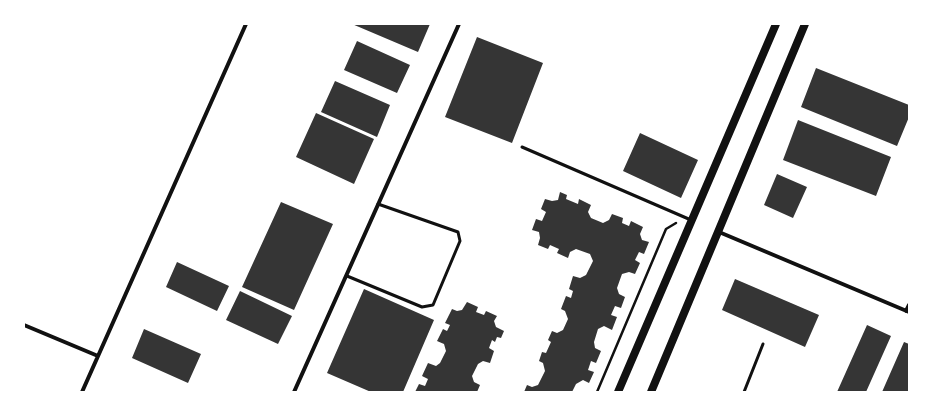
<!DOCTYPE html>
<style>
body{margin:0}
#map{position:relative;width:933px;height:416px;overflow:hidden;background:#fff;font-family:"Asap Condensed",sans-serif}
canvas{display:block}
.frame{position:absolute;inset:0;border:25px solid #fff;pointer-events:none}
</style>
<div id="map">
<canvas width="933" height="416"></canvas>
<div class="frame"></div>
</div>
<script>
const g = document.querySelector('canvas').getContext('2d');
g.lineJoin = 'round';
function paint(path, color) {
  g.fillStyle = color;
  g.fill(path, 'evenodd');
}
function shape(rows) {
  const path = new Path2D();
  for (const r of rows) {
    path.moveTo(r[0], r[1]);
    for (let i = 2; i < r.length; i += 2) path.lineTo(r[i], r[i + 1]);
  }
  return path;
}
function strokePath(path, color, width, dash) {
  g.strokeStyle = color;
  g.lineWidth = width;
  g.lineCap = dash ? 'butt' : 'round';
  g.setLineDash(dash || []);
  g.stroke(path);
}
const building = shape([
 [352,24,430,24,418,52],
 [477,37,543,63,512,143,445,117],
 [357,41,410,65,397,93,344,70],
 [816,68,909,105,909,117,897,146,801,107],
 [335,81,390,105,377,137,321,112],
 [316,113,374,139,354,184,296,157],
 [798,120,891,157,876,196,783,160],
 [640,133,698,160,681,198,623,171],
 [777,174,807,187,793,218,764,205],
 [560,192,567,195,566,199,578,204,579,199,591,205,588,212,591,218,603,223,609,220,612,214,623,218,622,223,629,226,631,221,643,227,640,234,642,240,649,242,644,254,639,252,635,260,640,263,635,274,629,272,622,274,617,288,619,294,625,297,621,308,615,306,611,315,617,317,612,330,604,326,598,329,594,342,595,348,601,351,596,363,591,361,588,370,594,372,589,383,583,380,576,384,572,392,524,392,527,385,532,387,538,385,545,371,543,363,539,361,542,352,546,353,551,342,548,340,552,331,557,333,563,330,568,319,565,311,561,309,566,296,571,298,573,291,569,289,573,276,580,278,586,275,593,261,590,254,576,249,570,252,568,258,557,253,559,249,550,245,548,249,538,245,540,238,539,232,532,230,536,219,542,221,546,212,541,209,545,199,552,201,558,200],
 [281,202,333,224,294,310,242,287],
 [177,262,229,286,217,311,166,287],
 [735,279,819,315,805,347,722,310],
 [364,289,434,320,403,392,371,392,327,373],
 [240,291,292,316,278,344,226,320],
 [467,302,478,307,476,312,484,315,486,311,497,316,494,321,496,327,504,331,501,338,497,337,495,342,492,340,489,348,494,351,490,363,483,361,478,364,472,376,474,382,480,385,477,392,415,392,419,384,425,386,428,379,422,376,428,363,436,366,440,363,446,351,444,344,437,341,443,329,447,331,450,325,445,323,452,309,457,311,462,310],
 [867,325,891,336,866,392,837,392],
 [144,329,201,354,188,383,132,358],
 [904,342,909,344,909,392,882,392]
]);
const path = shape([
 [597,392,666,229,676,223]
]);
const service = shape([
 [522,147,691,220],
 [347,276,422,307,433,305,460,241,458,232,378,204],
 [744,392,763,344]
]);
const minor = shape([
 [719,232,909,312],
 [906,311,909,305],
 [24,325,98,356],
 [82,392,246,24],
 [294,392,459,24]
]);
const secondary = shape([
 [618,392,776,24],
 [651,392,805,24]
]);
paint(building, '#353535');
strokePath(path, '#111', 2.5);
strokePath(service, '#111', 3);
strokePath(minor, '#111', 4);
strokePath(secondary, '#111', 8);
</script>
